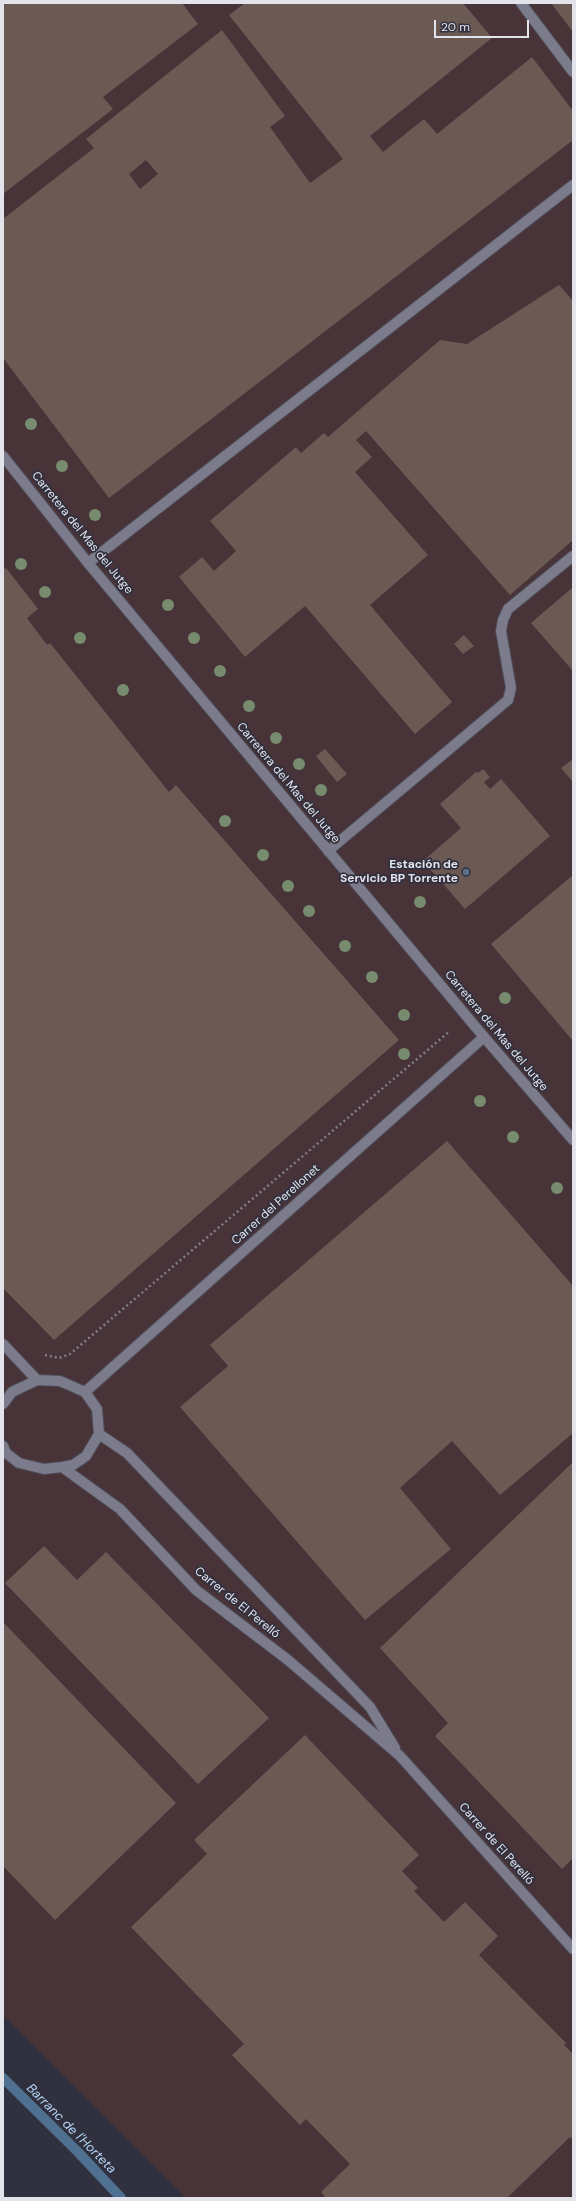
<!DOCTYPE html>
<meta charset="utf-8">
<style>
body{margin:0}
#map{position:relative;width:576px;height:2201px;overflow:hidden;background:#31303e;font-family:"DM Sans",sans-serif}
canvas{display:block}
.frame{position:absolute;inset:0;border:4px solid #e3e3ec;pointer-events:none}
.scale{position:absolute;left:434px;top:20px;width:95px;height:18px;box-sizing:border-box;border:2px solid #e3e3ec;border-top:0;padding-left:5px;font-size:12px;line-height:14px;white-space:nowrap;color:#e3e3ec;-webkit-text-stroke:3px #31303e;paint-order:stroke}
</style>
<div id="map">
<canvas width="576" height="2201"></canvas>
<div class="frame"></div>
<div class="scale">20 m</div>
</div>
<script>
const g = document.querySelector('canvas').getContext('2d');
g.lineJoin = 'round';
function paint(path, color) {
  g.fillStyle = color;
  g.fill(path, 'evenodd');
}
function shape(rows) {
  const path = new Path2D();
  for (const r of rows) {
    path.moveTo(r[0], r[1]);
    for (let i = 2; i < r.length; i += 2) path.lineTo(r[i], r[i + 1]);
  }
  return path;
}
function strokePath(path, color, width, dash) {
  g.strokeStyle = color;
  g.lineWidth = width;
  g.lineCap = dash ? 'butt' : 'round';
  g.setLineDash(dash || []);
  g.stroke(path);
}
function write(font, color, halo, rows, align = 'center') {
  g.font = font + ' "DM Sans",sans-serif';
  g.lineWidth = 3.5;
  g.setLineDash([]);
  g.textBaseline = 'middle';
  g.strokeStyle = halo;
  g.fillStyle = color;
  for (const [text, x, y, turn = 0] of rows) {
    g.save();
    g.translate(x, y);
    g.rotate((+turn || 0) * Math.PI / 180);
    g.textAlign = isNaN(turn) ? turn : align;
    if (halo) g.strokeText(text, 0, 0);
    g.fillText(text, 0, 0);
    g.restore();
  }
}
const industrial = shape([
 [3,3,573,3,573,2198,186,2198,3,2015]
]);
const stream = shape([
 [3,2078,77,2151,121,2198]
]);
const building = shape([
 [3,3,182,3,198,24,103,97,113,109,3,194],
 [245,3,463,3,492,38,370,136,383,152,424,119,437,134,532,57,573,111,573,140,109,498,3,358,3,219,94,148,86,139,222,30,285,116,270,127,310,183,343,159,229,15],
 [146,160,158,174,140,189,129,174],
 [551,3,573,3,573,32],
 [559,285,573,301,573,540,510,595,366,431,356,440,372,457,355,472,428,555,370,605,452,702,415,734,305,606,245,657,179,577,202,557,214,571,236,551,210,521,296,447,301,453,324,433,328,437,440,340,467,344],
 [6,568,38,609,27,618,47,645,50,643,169,792,176,785,399,1040,54,1340,3,1288,3,570],
 [573,587,573,671,531,623],
 [464,635,474,646,463,654,454,644],
 [325,749,347,774,337,782,316,756],
 [573,759,573,782,561,768],
 [483,769,490,777,484,782,490,789,501,779,550,836,465,909,423,861,461,828,440,804,476,772,478,773],
 [573,875,573,1041,491,944],
 [447,1141,573,1286,573,1433,500,1495,452,1441,400,1488,451,1549,365,1620,180,1407,228,1366,210,1345],
 [573,1462,573,1858,562,1869,435,1736,448,1723,380,1648],
 [44,1546,77,1580,106,1552,269,1718,198,1784,5,1583],
 [3,1622,176,1803,55,1920,3,1866],
 [305,1735,419,1855,402,1871,418,1888,414,1891,444,1922,465,1902,498,1936,479,1955,566,2043,564,2045,573,2054,573,2140,570,2137,507,2198,326,2198,321,2192,350,2164,306,2119,300,2125,232,2055,244,2044,131,1927,207,1854,194,1840]
]);
const path = shape([
 [45,1355,59,1358,70,1354,450,1031]
]);
const lane = shape([
 [88,563,573,185],
 [328,851,508,700,511,688,501,631,503,620,508,609,573,556]
]);
const street = shape([
 [521,3,573,72],
 [3,1344,37,1380],
 [85,1392,484,1037],
 [3,1404,12,1392,37,1380,60,1381,85,1392,97,1409,99,1434,86,1456,73,1465,62,1467,44,1469,19,1463,6,1453,3,1446],
 [99,1434,127,1453,370,1707,395,1748],
 [62,1467,120,1509,196,1590,288,1660,400,1756,573,1949]
]);
const secondary = shape([
 [3,456,88,563,484,1037,573,1140]
]);
const trees = [
 [31,424],
 [62,466],
 [95,515],
 [21,564],
 [45,592],
 [168,605],
 [80,638],
 [194,638],
 [220,671],
 [123,690],
 [249,706],
 [276,738],
 [299,764],
 [321,790],
 [225,821],
 [263,855],
 [288,886],
 [420,902],
 [309,911],
 [345,946],
 [372,977],
 [505,998],
 [404,1015],
 [404,1054],
 [480,1101],
 [513,1137],
 [557,1188]
];
const markers = [
 [466,872,4,"#5c6f8a"]
];
const streetNames = [
 ["Carretera del Mas del Jutge",82,533,51],
 ["Carretera del Mas del Jutge",288,783,50],
 ["Carretera del Mas del Jutge",496,1031,50],
 ["Carrer del Perellonet",276,1205,-42],
 ["Carrer de El Perelló",237,1603,39],
 ["Carrer de El Perelló",496,1844,48]
];
const poiNames = [
 ["Estación de",458,865],
 ["Servicio BP Torrente",458,879]
];
const waterNames = [
 ["Barranc de l'Horteta",71,2129,45]
];
paint(industrial, '#473338');
strokePath(stream, '#4f7091', 10);
paint(building, '#6b5a53');
strokePath(lane, '#4e4d59', 12);
strokePath(street, '#4e4d59', 12);
strokePath(secondary, '#4e4d59', 12);
strokePath(path, '#807f8b', 2.5, [2, 3]);
strokePath(lane, '#7c7b8b', 10);
strokePath(street, '#7c7b8b', 10);
strokePath(secondary, '#7c7b8b', 10);
g.fillStyle = '#778c6e';
for (const [x, y] of trees) {
  g.beginPath();
  g.arc(x, y, 6, 0, 2 * Math.PI);
  g.fill();
}
for (const [x, y, r, color] of markers) {
  const dot = new Path2D();
  dot.arc(x, y, r, 0, 2 * Math.PI);
  g.fillStyle = color;
  g.fill(dot);
  strokePath(dot, '#31303e', 1.5);
}
write('12px', '#e3e3ec', '#31303e', streetNames);
write('bold 12px', '#e3e3ec', '#31303e', poiNames, 'right');
write('italic 13px', '#b4d4f5', '#31303e', waterNames);
</script>
